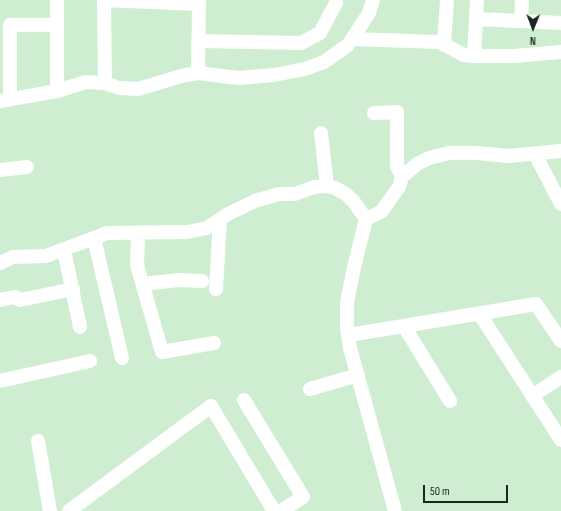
<!DOCTYPE html>
<style>
body{margin:0}
#map{position:relative;width:561px;height:511px;overflow:hidden;background:#cfedd1;font-family:"Sofia Sans Condensed",sans-serif}
canvas{display:block}
.north{position:absolute;left:513px;top:8px;width:40px;height:40px;-webkit-text-stroke:3px #cfedd1;paint-order:stroke;rotate:181deg;font-size:11px;font-weight:700;line-height:16px;text-align:center;color:#1b261c}
.north::after{content:'';display:block;margin:auto;width:14px;height:18px;background:#1b261c;clip-path:polygon(50% 0,100% 100%,50% 72%,0 100%)}
.scale{position:absolute;left:423px;top:485px;width:85px;height:18px;box-sizing:border-box;border:2px solid #1b261c;border-top:0;padding-left:5px;font-size:12px;line-height:14px;white-space:nowrap;color:#1b261c;-webkit-text-stroke:3px #cfedd1;paint-order:stroke}
</style>
<div id="map">
<canvas width="561" height="511"></canvas>
<div class="north">N</div>
<div class="scale">50 m</div>
</div>
<script>
const g = document.querySelector('canvas').getContext('2d');
g.lineJoin = 'round';
function shape(rows) {
  const path = new Path2D();
  for (const r of rows) {
    path.moveTo(r[0], r[1]);
    for (let i = 2; i < r.length; i += 2) path.lineTo(r[i], r[i + 1]);
  }
  return path;
}
function strokePath(path, color, width, dash) {
  g.strokeStyle = color;
  g.lineWidth = width;
  g.lineCap = dash ? 'butt' : 'round';
  g.setLineDash(dash || []);
  g.stroke(path);
}
const minor = shape([
 [57,0,57,91],
 [104,0,199,4],
 [104,0,105,83],
 [476,19,561,23],
 [521,21,522,0],
 [352,39,439,42,464,55,474,56,514,56,561,52],
 [198,41,301,43,320,33,336,3,336,0],
 [444,45,447,0],
 [474,56,477,0],
 [198,73,199,0],
 [10,99,10,25,57,25],
 [0,101,57,91,86,82,105,83,119,88,138,89,185,75,198,73,238,78,274,75,305,69,324,62,348,45,369,13,373,0],
 [374,113,397,112,397,166,402,177],
 [321,133,327,186],
 [535,154,561,204],
 [0,170,27,167],
 [366,219,381,212,399,187,402,177,417,164,429,158,449,153,476,153,509,156,561,151],
 [138,233,137,265,162,352,214,343],
 [94,238,122,358],
 [64,250,80,327],
 [0,263,13,257,46,256,107,233,187,232,207,228,228,214,255,201,279,194,295,194,314,187,327,186,335,188,346,194,354,202,366,219,354,267,347,303,347,328,350,348,395,511],
 [143,284,179,280,202,281],
 [216,289,220,219],
 [0,300,15,297,20,300,73,289],
 [479,313,561,440],
 [404,326,450,401],
 [349,335,536,304,561,341],
 [0,381,90,361],
 [310,389,358,375],
 [532,396,561,377],
 [244,400,303,497,281,511],
 [38,441,50,511],
 [69,511,211,406,274,511]
]);
strokePath(minor, '#fff', 14);
</script>
